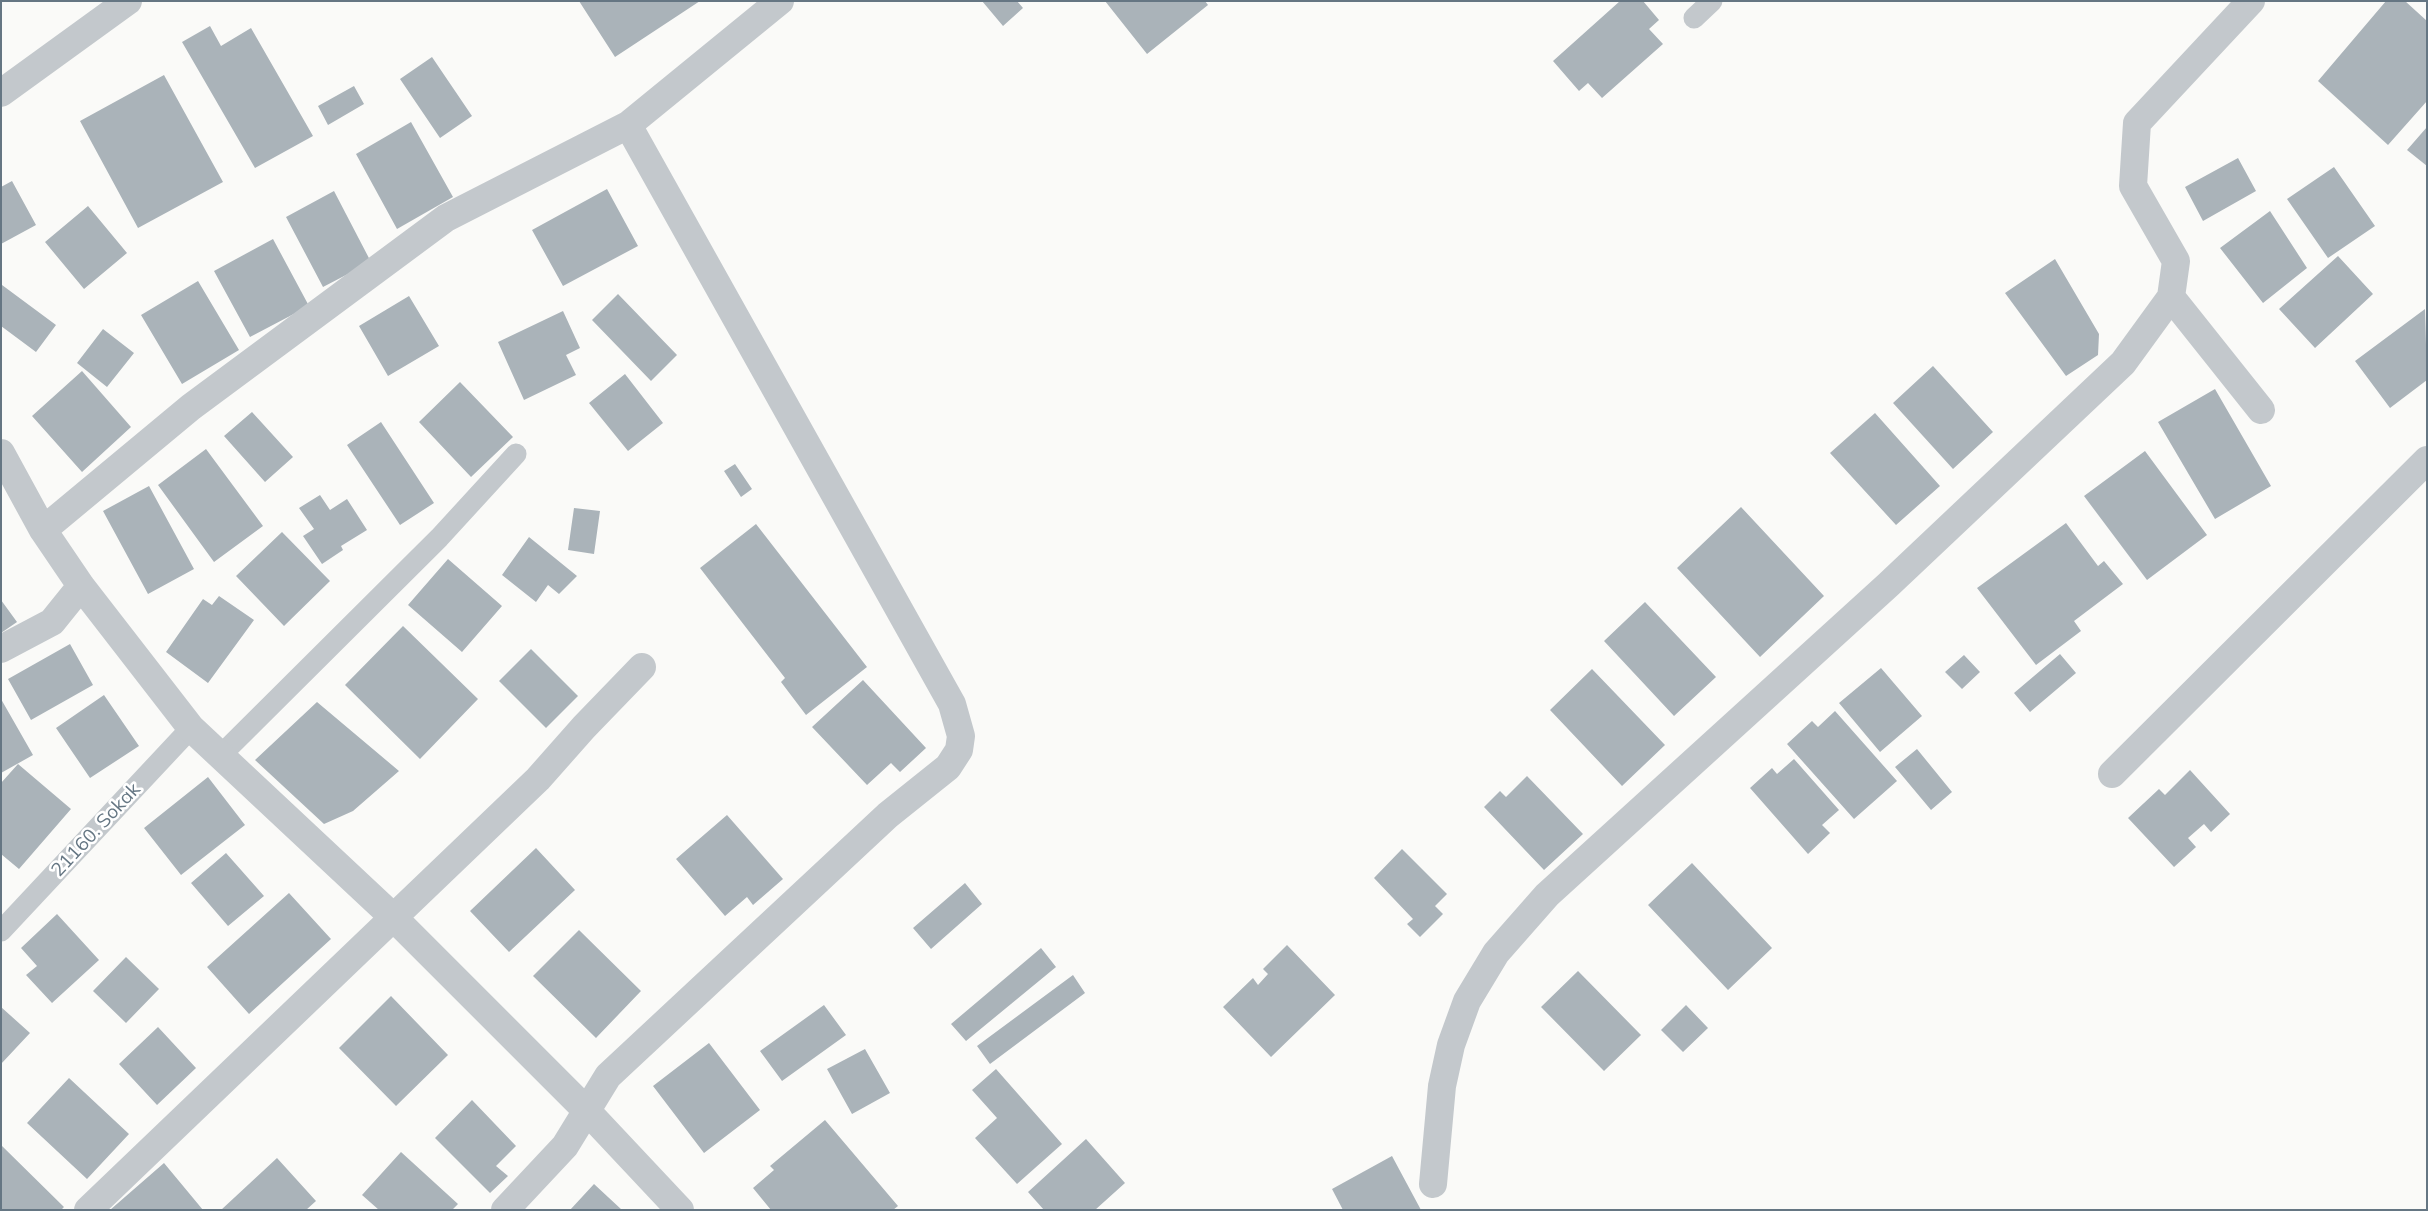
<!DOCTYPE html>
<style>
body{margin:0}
#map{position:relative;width:2428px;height:1211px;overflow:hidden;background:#fafaf8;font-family:Mulish,sans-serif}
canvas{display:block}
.frame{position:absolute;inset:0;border:2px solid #657683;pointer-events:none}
</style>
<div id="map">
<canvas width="2428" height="1211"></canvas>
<div class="frame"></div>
</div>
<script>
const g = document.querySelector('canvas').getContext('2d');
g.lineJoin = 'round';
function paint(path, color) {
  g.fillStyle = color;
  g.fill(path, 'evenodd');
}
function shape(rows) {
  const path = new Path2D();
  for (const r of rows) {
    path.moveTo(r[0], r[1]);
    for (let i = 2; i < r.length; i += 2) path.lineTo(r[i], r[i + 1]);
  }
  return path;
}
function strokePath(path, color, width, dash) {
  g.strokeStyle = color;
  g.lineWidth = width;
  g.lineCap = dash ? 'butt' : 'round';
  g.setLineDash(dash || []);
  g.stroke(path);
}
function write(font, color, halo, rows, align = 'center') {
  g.font = font + ' Mulish,sans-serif';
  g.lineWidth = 5;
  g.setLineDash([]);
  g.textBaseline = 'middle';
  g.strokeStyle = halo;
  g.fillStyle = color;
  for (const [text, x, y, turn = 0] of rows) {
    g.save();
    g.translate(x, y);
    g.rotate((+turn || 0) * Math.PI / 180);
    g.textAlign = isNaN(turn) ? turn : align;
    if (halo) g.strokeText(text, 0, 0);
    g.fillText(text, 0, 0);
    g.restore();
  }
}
const building = shape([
 [579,1,700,1,615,57],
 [982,1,1017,1,1023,8,1003,26],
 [1105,1,1205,1,1208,5,1147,54],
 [1620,1,1643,1,1659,20,1649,29,1663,44,1602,98,1588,83,1579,91,1553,61],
 [2386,1,2405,1,2427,21,2427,101,2388,145,2318,81],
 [210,26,221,46,251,28,313,136,255,168,182,42],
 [432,57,472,116,440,138,400,79],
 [164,75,223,182,138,228,80,121],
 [354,86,364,104,328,125,318,106],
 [411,122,453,197,397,229,356,154],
 [2427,127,2427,166,2407,150],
 [2238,158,2256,191,2203,221,2185,187],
 [2334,167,2375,226,2328,258,2287,199],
 [12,181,36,225,1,244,1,187],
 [607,189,638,246,563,286,532,230],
 [334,191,371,262,323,287,286,217],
 [88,206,127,253,84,289,45,242],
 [2270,211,2307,268,2263,303,2220,248],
 [273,239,309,306,250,337,214,271],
 [2338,256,2373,294,2315,348,2279,309],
 [2055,259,2099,334,2098,355,2066,376,2005,293],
 [198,281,239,350,182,384,141,315],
 [2,285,56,325,36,352,1,326],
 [618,294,677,355,651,381,592,320],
 [409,296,439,346,388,376,359,326],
 [2425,309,2427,380,2390,408,2355,361],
 [563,311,580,348,566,355,576,375,524,400,498,342],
 [103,329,134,353,107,387,77,363],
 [1933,366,1993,432,1953,469,1893,403],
 [82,371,131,427,82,472,32,416],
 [625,374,663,423,628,451,589,403],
 [460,382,513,437,471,477,419,422],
 [2215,389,2271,486,2215,519,2158,422],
 [252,412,293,457,265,482,224,436],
 [1875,413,1940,486,1896,525,1830,453],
 [381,422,434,503,400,525,347,445],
 [206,449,263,526,214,562,158,485],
 [2145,451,2207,535,2147,580,2084,496],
 [735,464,752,489,741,497,724,471],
 [149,486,194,569,148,594,103,511],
 [320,495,330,510,347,499,367,530,341,546,343,550,322,564,303,536,314,529,299,508],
 [1741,507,1824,596,1760,657,1677,568],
 [574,508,600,511,594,554,568,550],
 [2066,523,2098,566,2104,561,2123,584,2074,621,2081,631,2036,665,1977,588],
 [756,524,867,667,806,715,781,682,785,678,700,568],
 [282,532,330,581,284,626,236,576],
 [529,537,577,576,559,594,548,585,536,602,502,575],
 [448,559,502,606,462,652,408,605],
 [219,596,254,620,208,683,166,652,203,599,212,605],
 [1,600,17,622,1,633],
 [1645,602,1716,677,1674,716,1604,641],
 [403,626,478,699,420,759,345,685],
 [70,644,93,685,31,720,8,679],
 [531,649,578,696,546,728,499,681],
 [2060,654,2076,673,2030,712,2014,693],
 [1964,655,1980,672,1962,689,1945,672],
 [1881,668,1922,716,1880,752,1839,703],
 [1592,669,1665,745,1622,786,1550,710],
 [863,680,926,748,900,772,891,763,867,785,812,727],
 [104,695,139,746,90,778,56,728],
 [1,699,33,755,1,773],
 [317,702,399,771,353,811,324,824,255,760],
 [1835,711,1897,781,1854,819,1787,744,1812,721,1818,727],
 [1917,749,1952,792,1931,810,1895,767],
 [1794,759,1839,810,1822,825,1830,833,1808,854,1750,788,1772,768,1777,774],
 [18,764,71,809,19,869,1,854,1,783],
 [2190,770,2230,814,2211,832,2204,824,2188,838,2196,847,2174,867,2128,818,2159,789,2165,795],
 [1527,776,1583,834,1544,870,1484,807,1500,791,1506,797],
 [208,777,245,825,181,875,144,828],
 [727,815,783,879,753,905,747,897,725,916,676,859],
 [536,848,575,890,509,952,470,911],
 [1402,849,1447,894,1435,906,1443,914,1420,937,1407,924,1413,919,1374,878],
 [226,853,264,896,228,926,191,883],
 [1692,863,1772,948,1728,990,1648,905],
 [965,883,982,904,931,949,913,928],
 [289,893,331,939,249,1014,207,967],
 [57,914,99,960,52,1003,26,975,37,966,21,948],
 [579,930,641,991,596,1038,533,976],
 [1287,945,1335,995,1271,1057,1223,1007,1253,978,1258,985,1268,974,1263,969],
 [1041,948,1056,967,966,1041,951,1024],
 [126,957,159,989,126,1023,93,991],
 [1578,971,1641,1035,1604,1071,1541,1007],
 [1073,975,1085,993,990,1064,977,1046],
 [391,996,448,1055,396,1106,339,1048],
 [824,1005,846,1035,782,1081,760,1051],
 [1686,1005,1708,1028,1683,1052,1661,1030],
 [1,1007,30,1033,1,1064],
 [158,1027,196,1068,157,1105,119,1064],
 [709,1043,760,1110,704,1153,653,1086],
 [865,1049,890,1093,852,1114,827,1069],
 [996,1069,1062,1144,1017,1184,975,1138,997,1118,972,1090],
 [69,1078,129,1134,87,1179,27,1123],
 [472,1100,516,1146,496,1166,508,1176,490,1193,435,1138],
 [825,1120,898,1206,893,1210,771,1210,753,1188,774,1170,770,1166],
 [1086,1139,1125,1183,1095,1210,1044,1210,1028,1192],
 [1,1145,64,1207,61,1210,1,1210],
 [401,1152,458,1204,452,1210,379,1210,362,1195],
 [1392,1156,1421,1210,1343,1210,1332,1189],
 [277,1158,316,1201,306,1210,221,1210],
 [164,1163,203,1210,110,1210],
 [594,1184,622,1210,570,1210]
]);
const service = shape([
 [1694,18,1712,1],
 [221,755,439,538,516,454],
 [1,931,191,728]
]);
const minor = shape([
 [1,93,128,1],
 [2171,297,2261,410],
 [1,453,43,530,81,586,191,728,393,917,587,1111,680,1210],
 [43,530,191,407,446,218,628,125,780,1],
 [1,649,52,622,81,586],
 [2112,774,2427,460],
 [1433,1184,1442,1086,1451,1045,1467,1001,1496,953,1547,895,1888,585,2123,363,2171,297,2176,261,2133,186,2137,123,2251,1],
 [88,1210,538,779,584,727,642,667],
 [505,1210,565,1146,608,1076,888,815,948,767,959,750,961,736,952,704,628,125]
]);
const streetNames = [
 ["21160. Sokak",96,830,-47]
];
paint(building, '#aab3b9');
strokePath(service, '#c3c8cc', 21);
strokePath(minor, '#c3c8cc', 28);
write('19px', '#657683', '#fff', streetNames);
</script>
